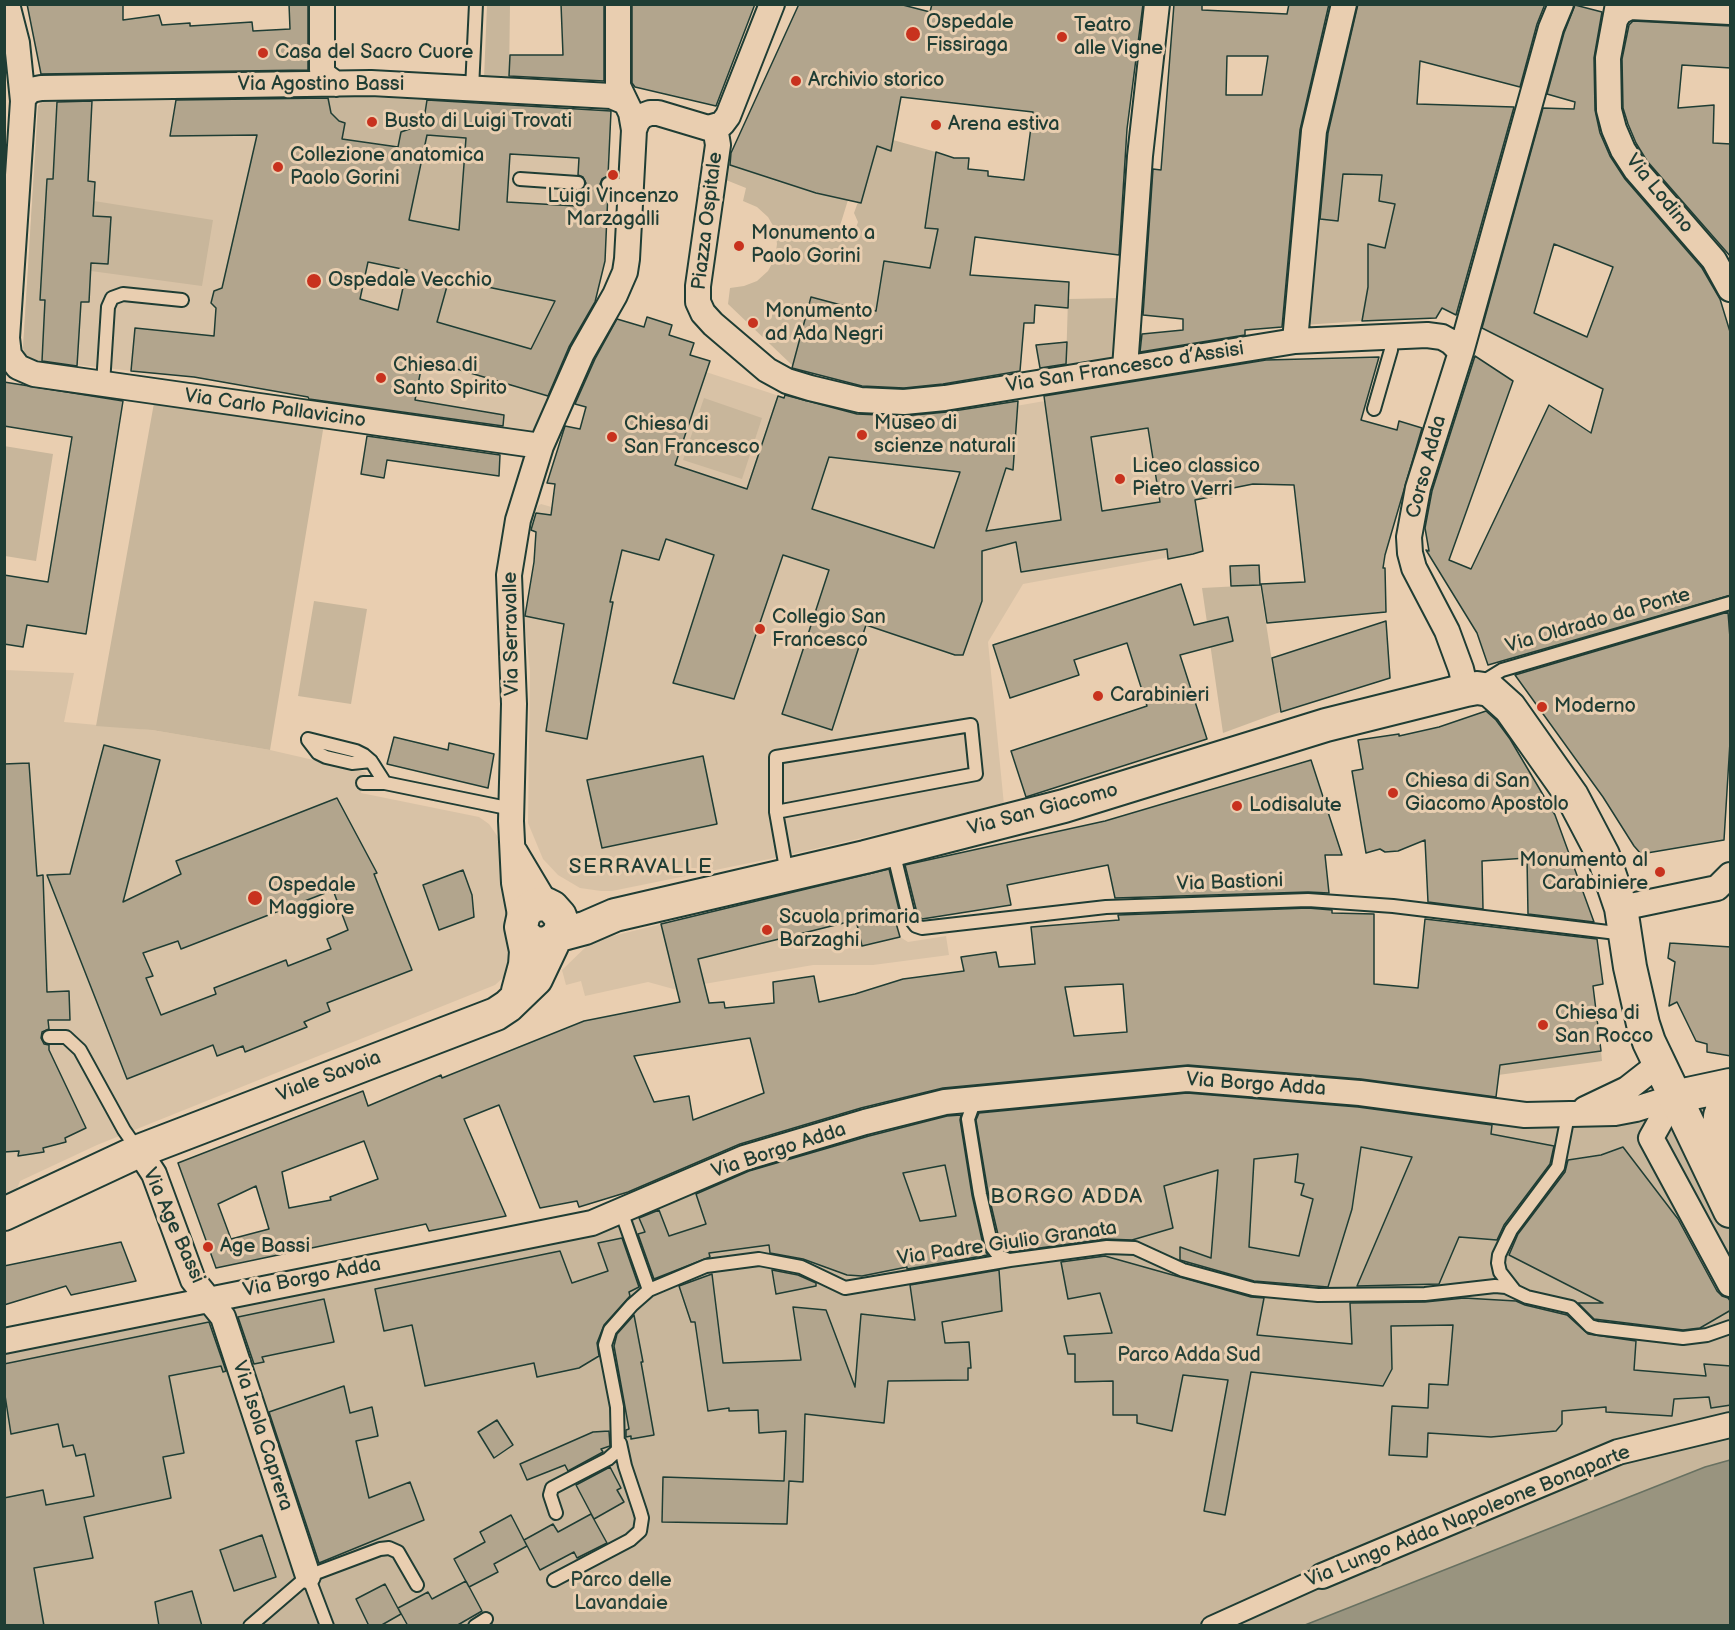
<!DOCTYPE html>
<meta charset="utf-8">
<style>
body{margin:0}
#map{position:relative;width:1735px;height:1630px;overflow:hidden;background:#e9ceb0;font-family:"Balsamiq Sans",sans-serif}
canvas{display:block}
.frame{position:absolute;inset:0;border:6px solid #1f3d34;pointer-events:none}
</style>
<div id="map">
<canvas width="1735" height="1630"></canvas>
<div class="frame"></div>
</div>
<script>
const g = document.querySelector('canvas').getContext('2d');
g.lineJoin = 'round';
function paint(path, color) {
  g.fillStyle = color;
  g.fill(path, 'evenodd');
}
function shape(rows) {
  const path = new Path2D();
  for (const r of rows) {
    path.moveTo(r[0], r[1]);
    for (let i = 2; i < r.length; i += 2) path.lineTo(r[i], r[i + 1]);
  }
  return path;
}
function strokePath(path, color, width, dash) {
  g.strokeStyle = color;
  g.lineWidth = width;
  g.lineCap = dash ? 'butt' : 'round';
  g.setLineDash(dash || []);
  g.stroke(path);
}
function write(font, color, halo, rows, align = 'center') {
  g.font = font + ' "Balsamiq Sans",sans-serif';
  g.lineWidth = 6;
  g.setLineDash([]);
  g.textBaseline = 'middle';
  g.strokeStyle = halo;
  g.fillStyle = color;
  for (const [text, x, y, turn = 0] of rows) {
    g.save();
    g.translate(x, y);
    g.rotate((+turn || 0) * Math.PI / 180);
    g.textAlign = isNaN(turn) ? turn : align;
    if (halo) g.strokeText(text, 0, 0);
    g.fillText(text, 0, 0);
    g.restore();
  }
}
const built = shape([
 [322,95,611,111,605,261,592,313,531,435,328,399,324,404,310,401,307,396,213,380,34,360,26,356,23,348,38,106,40,103,43,101,122,98],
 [690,355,710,361,706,372,813,407,896,418,1016,406,1062,398,1061,394,1204,368,1224,494,1196,500,1203,551,1023,584,988,642,1004,805,784,856,612,891,601,891,580,888,558,875,543,859,528,823,530,671,524,616,535,556,536,532,531,530,538,506,541,504,576,514],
 [5,670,74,673,64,722,152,730,270,750,366,772,361,793,479,817,489,824,500,840,513,956,505,976,495,985,97,1145,20,1181,15,1194,5,1197],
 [883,870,900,937,908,942,946,936,949,955,873,965,813,965,704,984,677,990,648,982,585,996,581,981,566,985,562,970,592,941]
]);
const green = shape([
 [487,5,510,5,509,79,484,78],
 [327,95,427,100,425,113,421,121,415,127,401,132,396,156,378,144,361,142,353,150,341,148,344,124,339,121,331,113],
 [57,100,53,179,47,179,40,299,45,300,42,361,30,359,26,356,23,348,38,106,43,101],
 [427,135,466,138,460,220,522,226,553,249,409,220],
 [893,140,936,152,978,184,930,268,884,261,876,311,828,302,793,366,728,304,730,288,744,286,757,281,768,271,775,258,777,244,775,229,768,217,757,207,743,201,746,188,726,180,728,164,816,193,848,200,839,229,854,233,858,222,854,213,858,202,861,203,877,146,891,150],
 [1343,174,1382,175,1379,201,1395,204,1385,248,1368,245,1368,287,1362,321,1304,325,1315,219,1338,221],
 [94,201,213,220,202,286,91,271,91,263,108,263,111,218,94,216],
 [449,279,555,301,531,349,437,322],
 [1119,298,1115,352,1113,356,1105,359,1066,365,1068,299],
 [704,398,762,418,742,479,683,460],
 [154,403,324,424,270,750,152,730,96,726],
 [4,446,53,454,36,561,5,556],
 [1260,585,1280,712,1223,733,1202,588],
 [314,601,367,609,351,704,298,696],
 [1601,1051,1602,1061,1498,1075,1500,1065],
 [1185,1085,1356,1098,1510,1125,1730,1096,1730,1625,5,1626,5,1349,587,1231,745,1163,960,1106]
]);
const water = shape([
 [1730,1460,1730,1625,1305,1625,1705,1467,1730,1460]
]);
const building = shape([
 [27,4,123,4,123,20,159,15,162,25,190,23,190,26,252,22,253,31,290,29,289,4,308,4,308,70,41,74,27,4],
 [561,4,604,4,604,81,509,76,510,55,563,55,561,4],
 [632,4,755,4,716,106,635,87,632,83,632,4],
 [799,4,899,4,930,12,932,4,1143,4,1127,129,1119,255,975,237,970,275,1069,282,1068,308,1035,305,1034,323,1024,323,1020,371,943,384,904,388,862,386,792,368,811,297,860,310,861,308,876,311,884,261,930,268,938,229,925,228,936,152,954,158,969,158,968,169,988,171,988,176,1024,180,1033,112,901,97,891,151,877,146,861,203,816,193,730,165,731,153,799,4],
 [1174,4,1202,4,1202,10,1287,14,1289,4,1329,4,1300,130,1282,327,1245,330,1245,335,1140,352,1142,334,1183,330,1183,319,1143,315,1153,169,1161,170,1174,4],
 [1227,56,1268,56,1262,95,1226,95,1227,56],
 [1358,4,1545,4,1537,24,1520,87,1420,61,1417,104,1514,107,1456,315,1442,308,1436,318,1362,321,1368,287,1368,244,1385,248,1395,204,1379,201,1382,175,1343,174,1338,221,1320,219,1328,133,1358,4],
 [1575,5,1602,12,1594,58,1595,110,1600,133,1610,156,1625,179,1702,268,1720,299,1731,335,1731,595,1488,665,1477,633,1426,550,1429,551,1425,528,1432,491,1475,356,1513,381,1449,560,1471,569,1549,405,1591,433,1603,389,1482,328,1543,108,1574,109,1575,102,1547,94,1564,33,1575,5],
 [1554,244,1613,267,1587,337,1534,313,1554,244],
 [1633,21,1731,26,1731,68,1682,65,1678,108,1714,105,1713,143,1731,144,1731,257,1647,161,1636,143,1628,124,1623,108,1622,59,1629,25,1633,21],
 [328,98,331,113,339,121,345,123,342,139,398,147,401,132,418,126,425,113,427,100,611,111,608,176,602,179,600,184,603,190,608,192,605,261,595,302,569,347,548,396,423,359,415,400,504,415,503,426,309,399,308,397,194,377,131,371,135,328,214,336,216,308,211,303,214,291,222,288,257,135,170,136,176,100,328,98],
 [427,135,466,138,459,230,409,220,427,135],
 [510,154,579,158,578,175,583,177,586,183,584,188,577,191,576,206,507,202,510,154],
 [368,262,407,270,398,310,360,299,368,262],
 [449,279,555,301,531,349,437,322,449,279],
 [92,101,88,181,95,182,93,216,111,217,108,264,91,263,89,302,81,302,77,366,42,361,45,300,40,300,47,179,53,179,57,102,92,101],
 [647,317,672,325,669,335,694,343,690,355,710,361,675,465,747,489,778,396,784,398,785,395,857,414,903,416,947,412,1018,401,1013,470,1006,468,986,531,1061,520,1044,396,1266,360,1379,357,1361,420,1397,430,1399,421,1422,428,1385,555,1383,568,1385,568,1386,612,1267,623,1261,584,1305,582,1294,485,1253,484,1223,490,1224,494,1195,500,1203,551,1193,554,1168,559,1167,549,1021,572,1016,542,982,551,982,601,963,655,955,655,866,625,832,730,782,714,829,570,783,555,734,699,673,683,714,555,666,539,659,560,622,550,610,602,613,602,587,739,546,731,564,624,525,616,534,562,536,532,531,530,536,513,551,515,555,484,547,483,565,426,580,429,586,407,575,404,595,359,617,319,644,327,647,317],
 [1148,428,1160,502,1102,511,1091,437,1148,428],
 [829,457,960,472,934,548,812,509,829,457],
 [1067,342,1066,364,1040,368,1036,345,1067,342],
 [4,382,123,401,86,634,27,625,23,647,4,644,4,575,48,582,72,437,4,426,4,382],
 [367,436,500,455,499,476,387,460,384,478,361,474,367,436],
 [1259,565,1260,585,1231,586,1230,566,1259,565],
 [1181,584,1194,625,1228,617,1233,641,1180,655,1207,739,1026,797,1011,751,1147,706,1127,643,1074,660,1079,675,1010,698,993,645,1181,584],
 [1728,612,1731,651,1730,742,1724,840,1641,854,1634,846,1603,797,1515,675,1728,612],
 [1386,621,1390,678,1281,712,1272,658,1386,621],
 [1486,711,1496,720,1510,739,1555,815,1594,922,1528,914,1527,858,1482,861,1483,909,1428,902,1425,840,1398,851,1385,852,1380,849,1366,853,1352,771,1363,769,1358,740,1399,734,1399,736,1439,727,1486,711],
 [394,737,448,750,449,743,494,754,488,788,387,764,394,737],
 [104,745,160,760,123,902,181,874,176,861,337,798,377,873,374,874,412,970,327,1003,330,1011,304,1022,307,1027,245,1052,243,1046,217,1056,213,1045,127,1079,47,875,70,874,104,745],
 [333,890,348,930,327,939,331,949,288,966,286,960,214,988,216,994,161,1015,146,978,153,976,143,953,178,941,181,949,333,890],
 [703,756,717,824,602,848,587,780,703,756],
 [1311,760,1342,855,1325,855,1329,893,1308,892,1115,898,1108,865,1007,885,1011,905,922,919,917,913,905,865,1105,821,1311,760],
 [29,763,37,876,43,875,47,992,69,991,70,1020,48,1020,49,1029,42,1032,41,1038,44,1044,49,1045,49,1050,86,1128,65,1138,66,1142,43,1148,44,1152,18,1156,19,1151,4,1152,4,764,29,763],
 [889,869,902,922,896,923,900,937,862,946,856,920,698,959,709,1003,724,1002,725,1008,774,1003,773,982,814,976,819,1002,855,994,903,979,964,971,961,957,996,952,999,967,1035,964,1031,927,1119,920,1118,915,1308,908,1332,910,1332,913,1374,914,1374,984,1418,988,1425,919,1597,939,1603,984,1593,986,1601,1051,1500,1065,1496,1097,1361,1079,1188,1065,943,1088,861,1108,740,1144,628,1192,579,1207,577,1201,540,1208,499,1105,464,1119,506,1216,429,1231,426,1224,216,1268,178,1163,363,1091,368,1106,441,1075,442,1078,584,1021,680,1002,661,924,889,869],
 [1123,984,1127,1032,1074,1036,1065,987,1123,984],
 [750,1038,764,1093,693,1120,689,1096,654,1102,634,1056,750,1038],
 [364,1141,378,1179,330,1197,331,1200,289,1208,282,1172,364,1141],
 [256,1186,269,1229,231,1239,218,1204,256,1186],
 [463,870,472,895,474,917,439,930,423,885,463,870],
 [1670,943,1731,947,1731,1056,1707,1052,1707,1044,1696,1041,1677,1002,1669,1006,1675,962,1668,958,1670,943],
 [1187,1093,1358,1107,1492,1125,1491,1134,1554,1146,1550,1164,1504,1225,1497,1240,1459,1237,1439,1284,1357,1286,1412,1157,1361,1147,1352,1209,1328,1287,1254,1281,1180,1260,1180,1247,1211,1258,1218,1170,1164,1186,1173,1228,1132,1240,1106,1239,1010,1252,1004,1249,1000,1243,988,1192,976,1120,979,1113,1187,1093],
 [1298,1154,1295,1182,1304,1184,1301,1195,1313,1199,1299,1256,1249,1247,1254,1159,1298,1154],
 [961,1115,960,1120,972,1195,984,1249,988,1255,907,1269,907,1267,862,1276,847,1275,803,1259,770,1253,769,1245,709,1253,710,1257,654,1279,638,1234,645,1232,639,1218,659,1210,669,1236,706,1224,696,1194,749,1171,869,1136,947,1116,961,1115],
 [945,1165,956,1216,920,1221,903,1173,945,1165],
 [1623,1147,1678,1219,1717,1291,1722,1296,1728,1298,1731,1302,1731,1310,1700,1328,1683,1330,1594,1319,1578,1303,1603,1303,1509,1255,1518,1234,1565,1172,1568,1160,1601,1155,1623,1147],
 [622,1238,639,1287,629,1292,630,1296,604,1325,597,1343,599,1356,579,1368,537,1377,534,1363,425,1386,412,1325,384,1331,375,1289,560,1251,572,1283,608,1271,598,1243,622,1238],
 [121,1242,136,1281,71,1295,66,1286,4,1305,4,1266,121,1242],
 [1105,1256,1251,1297,1264,1298,1257,1335,1352,1344,1350,1303,1425,1302,1464,1298,1516,1301,1525,1305,1567,1315,1588,1334,1636,1341,1634,1370,1706,1376,1704,1364,1731,1366,1731,1405,1711,1408,1709,1397,1674,1399,1672,1416,1606,1412,1606,1407,1562,1411,1562,1424,1556,1431,1491,1437,1428,1433,1427,1457,1389,1455,1392,1406,1428,1408,1429,1384,1448,1385,1453,1325,1391,1326,1392,1369,1383,1386,1251,1372,1225,1515,1204,1511,1228,1380,1183,1375,1172,1431,1137,1423,1137,1415,1113,1415,1113,1381,1075,1382,1075,1354,1068,1354,1064,1336,1112,1333,1100,1293,1068,1299,1061,1262,1105,1256],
 [772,1270,798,1275,816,1283,816,1286,776,1294,772,1270],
 [999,1270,1002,1311,942,1322,945,1343,969,1342,971,1368,968,1368,968,1380,888,1381,884,1423,805,1414,803,1482,789,1481,787,1524,662,1522,663,1477,784,1481,786,1431,759,1433,758,1410,729,1411,729,1408,708,1411,695,1322,691,1322,679,1286,712,1274,723,1363,801,1360,793,1307,826,1310,855,1387,861,1314,915,1320,910,1285,999,1270],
 [324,1299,334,1342,262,1357,264,1362,254,1364,238,1317,324,1299],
 [634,1315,643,1362,641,1362,654,1435,631,1439,631,1436,626,1437,626,1430,629,1429,614,1346,617,1334,634,1315],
 [209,1322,226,1371,223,1372,221,1366,169,1376,184,1453,163,1457,171,1498,84,1517,93,1558,34,1568,44,1626,4,1626,4,1498,43,1490,46,1505,94,1496,85,1454,76,1456,73,1445,63,1447,58,1424,11,1434,4,1389,4,1364,209,1322],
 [344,1386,350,1413,372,1407,378,1436,356,1441,369,1498,410,1482,424,1520,319,1563,269,1412,344,1386],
 [497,1420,513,1445,494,1458,478,1432,497,1420],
 [609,1431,610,1446,601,1449,603,1452,568,1471,565,1465,527,1480,520,1464,593,1432,609,1431],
 [610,1467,621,1488,617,1490,624,1502,594,1519,576,1485,610,1467],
 [591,1514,607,1543,577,1558,574,1552,540,1570,524,1540,553,1524,558,1532,591,1514],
 [511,1515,527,1546,494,1564,498,1572,469,1587,454,1559,485,1542,480,1532,511,1515],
 [262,1535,276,1577,234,1591,220,1550,262,1535],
 [466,1581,482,1611,456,1626,408,1626,398,1608,428,1592,432,1599,466,1581],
 [385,1584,401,1614,380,1626,369,1626,356,1599,385,1584],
 [192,1591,202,1626,159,1626,155,1602,192,1591]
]);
const service = shape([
 [472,89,476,4],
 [520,179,578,183],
 [608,184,631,186],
 [103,384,108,307,112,298,123,294,182,300],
 [1374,409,1391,350,1392,337],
 [1485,686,1489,678,1502,670,1730,603],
 [308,739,356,751,364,755,371,761,385,783],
 [308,740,318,753,326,757,352,763,371,761],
 [363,783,385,783,512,809],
 [776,812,976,774,971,725,776,757,776,812,787,874],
 [893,851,909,917,916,926,922,928,1106,907,1308,900,1393,906,1625,934],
 [49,1037,66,1037,80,1050,124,1130,138,1150],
 [979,1101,972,1108,968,1119,980,1194,992,1247,999,1256,1009,1260],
 [621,1211,649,1290],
 [1514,1290,1500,1272,1498,1263,1499,1255,1511,1230,1558,1167,1568,1115],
 [556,1513,550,1495,552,1488,608,1459,618,1450,617,1407,605,1345,610,1330,632,1305,649,1290,706,1266,759,1259,801,1267,845,1288,1010,1260,1107,1247,1135,1248,1183,1270,1253,1289,1318,1295,1425,1294,1495,1286,1506,1287,1527,1297,1571,1307,1590,1326,1597,1328,1683,1338,1707,1335,1730,1327],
 [308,1576,327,1626],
 [554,1580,630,1540,640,1531,642,1518,640,1511,625,1466,620,1443],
 [250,1626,308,1576,380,1549,389,1548,398,1552,417,1585],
 [475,1626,486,1619]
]);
const pedestrian = shape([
 [1211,1626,1322,1576]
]);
const minor = shape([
 [7,4,17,43,23,101,7,338,9,355,18,367,34,374,541,446],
 [322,4,322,70,325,76,336,84],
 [1618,4,1608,58,1609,110,1614,129,1623,150,1636,170,1714,260,1730,289],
 [1615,20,1620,12,1630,7,1730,12],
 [23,101,24,97,31,90,41,88,371,83,611,96,625,102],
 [715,127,718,145,698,286,698,302,703,313,713,324,767,370,787,381,810,388,860,400,904,402,945,398,1295,341,1427,335,1442,337,1451,342,1461,352],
 [634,130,637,122,642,116,650,113,658,113,708,128,722,124,728,116,772,4],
 [1295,341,1314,131,1344,4],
 [1125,368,1140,156,1157,4],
 [1466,690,1461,669,1447,631,1414,568,1410,553,1409,537,1418,488,1461,352,1551,28,1561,4],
 [515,852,546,904],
 [1621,908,1717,888,1730,875],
 [521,920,514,883,511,821,514,704,509,575,518,520,541,446,582,353,615,295,625,272,627,259,634,130,631,113,618,86,618,4],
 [1674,1097,1651,1138,1730,1284],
 [1585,1109,1627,1089,1650,1071,1656,1059],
 [139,1151,154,1174,193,1280,223,1317,308,1576],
 [4,1341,592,1223,744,1158,865,1122,945,1102,1187,1079,1360,1093,1525,1115,1615,1113,1636,1109,1674,1097],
 [1322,1576,1618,1452,1730,1425]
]);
const tertiary = shape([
 [559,935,585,928,615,915,865,857,1064,806,1326,725,1466,690,1477,688,1490,690,1510,708,1572,796,1603,855,1621,908,1630,967,1643,1024,1649,1042,1730,1211],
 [518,991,525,965,526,951,521,927,524,913,534,905,546,904,552,907,560,916,562,923,559,935,547,944,533,943,523,934],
 [1674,1097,1730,1085],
 [1730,1098,1724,1105,1720,1116,1719,1126,1722,1143,1730,1161],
 [4,1214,139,1151,496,1014,508,1006,536,979,554,941]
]);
const markers = [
 [913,34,8,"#c8321e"],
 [1062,37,6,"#c8321e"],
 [263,53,6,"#c8321e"],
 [796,81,6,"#c8321e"],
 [372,122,6,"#c8321e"],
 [936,125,6,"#c8321e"],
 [278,167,6,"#c8321e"],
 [613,175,6,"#c8321e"],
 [739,246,6,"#c8321e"],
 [314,281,8,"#c8321e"],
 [753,323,6,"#c8321e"],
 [381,378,6,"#c8321e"],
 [862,435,6,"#c8321e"],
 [612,437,6,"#c8321e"],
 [1120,479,6,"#c8321e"],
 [760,629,6,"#c8321e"],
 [1098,696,6,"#c8321e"],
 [1542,707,6,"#c8321e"],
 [1393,793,6,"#c8321e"],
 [1237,806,6,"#c8321e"],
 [1660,872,6,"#c8321e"],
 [255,898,8,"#c8321e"],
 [767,930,6,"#c8321e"],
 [1543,1025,6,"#c8321e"],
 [208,1247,6,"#c8321e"]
];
const poiNames = [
 ["Ospedale",926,23],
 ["Fissiraga",926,46],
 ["Teatro",1074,26],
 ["alle Vigne",1074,49],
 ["Casa del Sacro Cuore",275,53],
 ["Archivio storico",808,81],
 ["Busto di Luigi Trovati",384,122],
 ["Arena estiva",948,125],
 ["Collezione anatomica",290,156],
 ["Paolo Gorini",290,179],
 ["Luigi Vincenzo",613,197,"center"],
 ["Marzagalli",613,220,"center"],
 ["Monumento a",751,234],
 ["Paolo Gorini",751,257],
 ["Ospedale Vecchio",328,281],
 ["Monumento",765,312],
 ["ad Ada Negri",765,335],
 ["Chiesa di",393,366],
 ["Santo Spirito",393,389],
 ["Museo di",874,424],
 ["scienze naturali",874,447],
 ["Chiesa di",624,425],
 ["San Francesco",624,448],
 ["Liceo classico",1132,467],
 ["Pietro Verri",1132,490],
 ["Collegio San",772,618],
 ["Francesco",772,641],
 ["Carabinieri",1110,696],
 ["Moderno",1554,707],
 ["Chiesa di San",1405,782],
 ["Giacomo Apostolo",1405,805],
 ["Lodisalute",1249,806],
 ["Monumento al",1648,861,"right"],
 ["Carabiniere",1648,884,"right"],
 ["Ospedale",268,886],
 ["Maggiore",268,909],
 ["Scuola primaria",779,918],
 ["Barzaghi",779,941],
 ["Chiesa di",1555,1014],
 ["San Rocco",1555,1037],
 ["Age Bassi",220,1247]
];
const streetNames = [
 ["Via Agostino Bassi",321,85],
 ["Via Lodino",1659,194,51],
 ["Piazza Ospitale",708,221,-83],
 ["Via San Francesco d’Assisi",1125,368,-9],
 ["Via Carlo Pallavicino",275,409,8],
 ["Corso Adda",1427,467,-75],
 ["Via Oldrado da Ponte",1598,621,-16],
 ["Via Serravalle",512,634,-91],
 ["Via San Giacomo",1043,810,-15],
 ["Via Bastioni",1230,883,-2],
 ["Viale Savoia",329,1077,-21],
 ["Via Borgo Adda",1256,1085,4],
 ["Via Borgo Adda",779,1151,-18],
 ["Via Age Bassi",173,1226,66],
 ["Via Padre Giulio Granata",1007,1244,-8],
 ["Via Borgo Adda",312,1278,-11],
 ["Via Isola Caprera",262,1436,72],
 ["Via Lungo Adda Napoleone Bonaparte",1468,1517,-22]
];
const parkNames = [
 ["Parco Adda Sud",1189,1356],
 ["Parco delle",621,1581],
 ["Lavandaie",621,1604]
];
const neighbourhoodNames = [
 ["SERRAVALLE",641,868],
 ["BORGO ADDA",1067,1198]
];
paint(built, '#d8c2a6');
paint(green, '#c8b69b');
paint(water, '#99947f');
strokePath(water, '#687161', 1.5);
paint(building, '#b2a58d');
strokePath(building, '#1f3d34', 1.5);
strokePath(service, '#1f3d34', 16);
strokePath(pedestrian, '#1f3d34', 22);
strokePath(minor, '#1f3d34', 28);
strokePath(tertiary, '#1f3d34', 36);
strokePath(service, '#e9ceb0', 12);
strokePath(pedestrian, '#e9ceb0', 18);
strokePath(minor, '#e9ceb0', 24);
strokePath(tertiary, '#e9ceb0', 32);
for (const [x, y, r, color] of markers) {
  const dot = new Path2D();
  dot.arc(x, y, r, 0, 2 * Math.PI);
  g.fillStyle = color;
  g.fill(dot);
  strokePath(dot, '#e9ceb0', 2);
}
write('20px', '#1f3d34', '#e9ceb0', poiNames, 'left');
write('20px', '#1f3d34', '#e9ceb0', streetNames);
write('20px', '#274339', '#e9ceb0', parkNames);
g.letterSpacing = '1.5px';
write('21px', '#1f3d34', '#e9ceb0', neighbourhoodNames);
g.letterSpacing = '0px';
</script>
